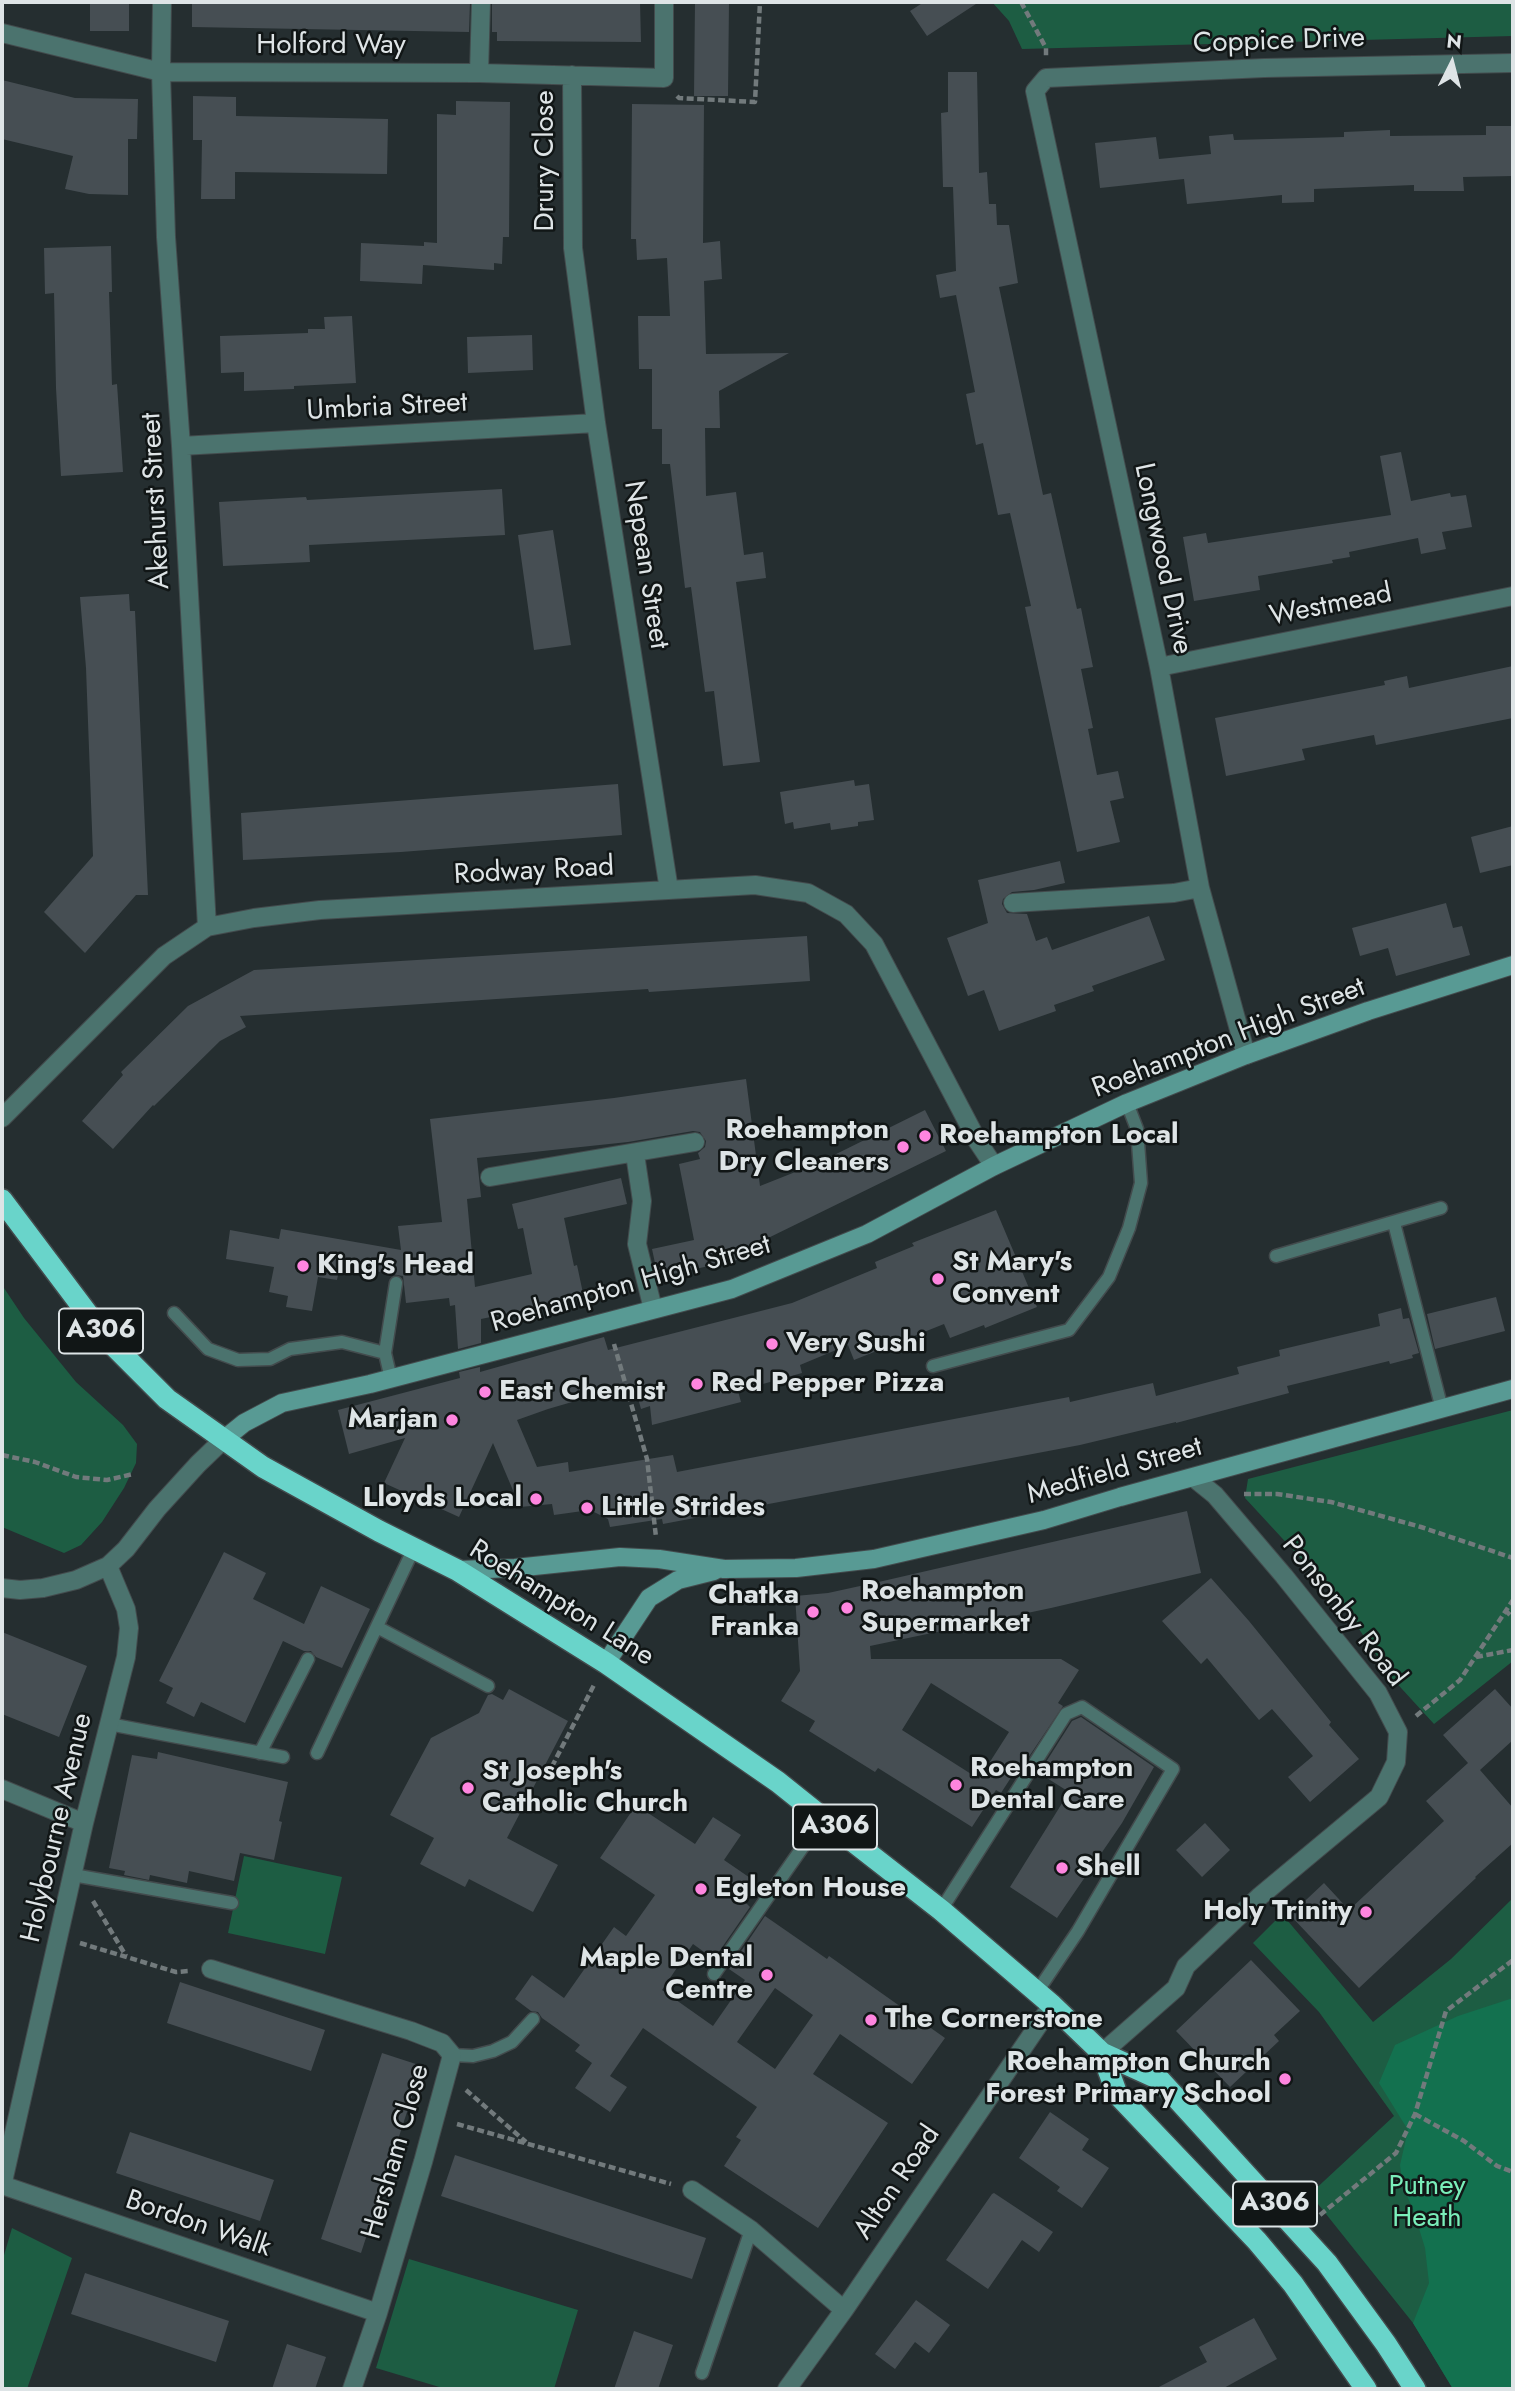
<!DOCTYPE html>
<style>
body{margin:0}
#map{position:relative;width:1515px;height:2391px;overflow:hidden;background:#252e30;font-family:Jost,sans-serif}
canvas{display:block}
.frame{position:absolute;inset:0;border:4px solid #dee4e6;pointer-events:none}
.north{position:absolute;left:1417px;top:28px;width:70px;height:70px;-webkit-text-stroke:5px #111616;paint-order:stroke;rotate:6deg;font-size:19px;font-weight:700;line-height:28px;text-align:center;color:#dee4e6}
.north::after{content:'';display:block;margin:auto;width:24px;height:32px;background:#dee4e6;clip-path:polygon(50% 0,100% 100%,50% 72%,0 100%)}
</style>
<div id="map">
<canvas width="1515" height="2391"></canvas>
<div class="frame"></div>
<div class="north">N</div>
</div>
<script>
const g = document.querySelector('canvas').getContext('2d');
g.lineJoin = 'round';
function paint(path, color) {
  g.fillStyle = color;
  g.fill(path, 'evenodd');
}
function shape(rows) {
  const path = new Path2D();
  for (const r of rows) {
    path.moveTo(r[0], r[1]);
    for (let i = 2; i < r.length; i += 2) path.lineTo(r[i], r[i + 1]);
  }
  return path;
}
function strokePath(path, color, width, dash) {
  g.strokeStyle = color;
  g.lineWidth = width;
  g.lineCap = dash ? 'butt' : 'round';
  g.setLineDash(dash || []);
  g.stroke(path);
}
function write(font, color, halo, rows, align = 'center') {
  g.font = font + ' Jost,sans-serif';
  g.lineWidth = 5;
  g.setLineDash([]);
  g.textBaseline = 'middle';
  g.strokeStyle = halo;
  g.fillStyle = color;
  for (const [text, x, y, turn = 0] of rows) {
    g.save();
    g.translate(x, y);
    g.rotate((+turn || 0) * Math.PI / 180);
    g.textAlign = isNaN(turn) ? turn : align;
    if (halo) g.strokeText(text, 0, 0);
    g.fillText(text, 0, 0);
    g.restore();
  }
}
const green = shape([
 [992,2,1513,2,1513,36,1022,49,1009,21],
 [2,1285,24,1318,76,1382,123,1425,137,1444,136,1463,124,1488,102,1522,81,1545,64,1553,2,1527],
 [1513,1410,1513,1661,1434,1724,1391,1677,1341,1602,1245,1498,1248,1479],
 [244,1856,342,1877,325,1954,228,1933],
 [1513,1898,1513,2389,1453,2389,1413,2323,1310,2194,1394,2116,1319,2012,1253,1943,1282,1914,1373,2022,1451,1959],
 [12,2228,72,2258,27,2389,2,2389,2,2262],
 [409,2259,578,2310,554,2389,446,2389,376,2368]
]);
const forest = shape([
 [1513,1998,1513,2389,1453,2389,1413,2323,1429,2283,1425,2248,1413,2209,1403,2187,1400,2165,1408,2130,1379,2083,1395,2045,1458,2016]
]);
const building = shape([
 [90,2,129,2,129,31,90,31],
 [192,2,470,2,469,32,192,27],
 [492,2,640,2,641,42,497,41,497,32,492,32],
 [695,2,729,2,728,96,694,96],
 [924,2,979,2,927,36,910,11],
 [948,72,977,72,979,173,987,172,989,204,996,204,997,225,1009,225,1018,283,999,287,1043,495,1051,493,1077,609,1081,608,1093,667,1081,669,1093,728,1088,729,1097,775,1118,771,1124,798,1110,801,1120,842,1077,852,1025,607,1031,606,1010,513,998,515,983,443,976,445,966,394,975,392,956,295,940,298,936,275,956,271,953,187,943,187,941,113,948,112],
 [2,80,75,98,138,99,137,139,128,139,128,195,89,194,65,189,73,156,2,139],
 [193,96,236,97,236,116,388,119,387,174,235,172,235,199,201,199,202,140,193,140],
 [456,101,510,102,509,237,503,237,502,264,494,263,494,270,423,265,422,284,360,281,361,243,424,246,424,242,437,243,437,114,456,115],
 [632,104,704,105,703,243,720,241,722,279,704,281,706,354,789,353,719,391,720,428,705,428,706,496,736,492,744,555,763,552,766,578,736,582,760,762,723,766,714,691,705,692,691,587,685,588,670,464,662,464,662,429,652,429,652,369,639,369,638,316,670,316,667,258,637,260,636,239,631,239],
 [1486,126,1513,126,1513,176,1463,177,1464,191,1414,191,1414,185,1314,189,1314,202,1282,203,1282,195,1187,204,1184,179,1100,188,1095,143,1156,137,1159,159,1211,154,1209,136,1233,134,1234,140,1344,137,1344,132,1390,130,1390,136,1486,135],
 [111,246,112,292,109,292,112,385,117,384,123,472,61,476,56,388,54,293,45,294,44,248],
 [352,316,356,383,294,386,294,389,244,391,244,372,221,373,220,336,308,333,308,329,325,329,324,317],
 [532,335,533,370,468,373,467,337],
 [1401,452,1411,501,1450,493,1451,497,1466,495,1472,527,1442,532,1446,549,1421,554,1418,538,1349,552,1350,557,1332,560,1333,563,1258,576,1260,590,1194,601,1183,537,1206,533,1208,543,1391,515,1380,456],
 [502,489,505,535,309,545,310,562,223,566,219,502,306,497,307,500],
 [553,530,571,645,534,650,518,535],
 [129,594,130,611,135,611,148,895,136,895,85,953,44,912,93,856,86,668,80,597],
 [1513,666,1513,718,1376,745,1374,735,1302,749,1305,760,1226,776,1215,718,1385,685,1384,681,1407,676,1409,688],
 [854,780,855,786,869,784,874,820,858,822,858,826,831,830,830,823,794,829,793,822,785,824,780,792],
 [618,784,622,835,401,852,243,860,241,813],
 [1513,826,1513,865,1480,873,1471,837],
 [1060,861,1065,883,1034,890,1012,892,1003,899,1002,904,1007,913,1027,914,1036,941,1047,937,1052,950,1149,916,1165,960,1092,986,1094,991,1054,1005,1056,1011,999,1031,984,990,968,996,947,938,988,923,978,880],
 [1446,903,1453,928,1462,926,1470,955,1396,976,1388,948,1360,956,1352,928],
 [807,936,810,981,649,992,648,989,240,1016,246,1027,220,1041,154,1106,153,1105,113,1149,82,1121,123,1075,121,1072,188,1006,254,970],
 [746,1079,760,1186,818,1163,925,1110,946,1151,762,1241,763,1245,752,1247,746,1258,658,1277,652,1249,694,1240,679,1164,700,1159,698,1153,705,1147,706,1141,700,1132,693,1131,628,1142,477,1158,481,1197,467,1199,475,1287,532,1274,523,1228,518,1229,512,1204,621,1178,627,1204,564,1218,574,1266,577,1265,584,1298,481,1319,481,1343,458,1349,455,1305,450,1306,449,1298,406,1303,403,1276,340,1265,337,1280,318,1277,312,1311,286,1307,288,1296,269,1292,274,1267,226,1259,230,1230,279,1239,281,1229,401,1250,398,1226,442,1222,430,1119,614,1098],
 [996,1210,1037,1307,985,1328,984,1325,950,1338,944,1324,854,1360,848,1345,800,1365,802,1373,738,1391,741,1402,652,1425,650,1406,641,1409,634,1384,548,1409,517,1420,537,1467,568,1462,569,1472,673,1455,677,1472,1069,1397,1070,1402,1153,1383,1156,1396,1239,1374,1237,1367,1280,1356,1279,1350,1380,1326,1378,1314,1401,1308,1403,1319,1409,1318,1419,1353,1412,1355,1413,1358,1390,1364,1389,1361,1287,1386,1289,1393,1176,1423,1176,1422,1080,1445,663,1524,662,1519,610,1527,608,1519,590,1510,554,1515,552,1504,520,1507,493,1443,459,1517,384,1483,405,1438,349,1454,338,1410,460,1378,459,1372,480,1367,480,1372,604,1337,608,1350,792,1303,877,1268,875,1262,914,1246,912,1243],
 [1496,1297,1505,1331,1435,1349,1427,1314],
 [1187,1511,1201,1573,1051,1608,870,1646,871,1659,1061,1659,1079,1670,1058,1703,1063,1706,1024,1764,1021,1762,1001,1793,996,1790,972,1827,878,1768,875,1772,809,1731,815,1721,781,1701,800,1671,795,1596,828,1593,883,1581],
 [931,1683,1009,1732,979,1779,902,1730],
 [224,1552,266,1573,253,1599,304,1624,321,1586,370,1609,342,1668,316,1657,311,1651,304,1651,283,1641,245,1723,201,1702,194,1717,166,1703,173,1688,159,1681],
 [1211,1578,1249,1621,1331,1722,1329,1725,1359,1759,1310,1802,1288,1777,1313,1756,1272,1709,1259,1720,1207,1658,1201,1664,1162,1621],
 [2,1632,87,1666,59,1737,2,1714],
 [509,1689,568,1721,507,1838,558,1865,533,1912,469,1879,465,1887,420,1864,434,1838,390,1815,431,1738,479,1713,488,1695,492,1694,503,1700],
 [1495,1689,1513,1709,1513,1740,1480,1770,1513,1808,1513,1843,1475,1877,1476,1878,1359,1988,1290,1915,1324,1883,1349,1910,1444,1821,1426,1801,1468,1763,1443,1735],
 [1081,1717,1154,1767,1122,1823,1057,1918,1010,1887,1069,1792,1039,1773,1072,1721],
 [158,1752,288,1782,279,1821,282,1822,274,1860,240,1853,234,1881,189,1871,187,1883,150,1875,149,1880,124,1875,125,1871,109,1868,132,1755,157,1759],
 [636,1805,695,1844,713,1817,741,1835,724,1860,759,1884,746,1903,750,1907,714,1959,693,1944,662,1990,713,2026,745,1980,729,1969,765,1916,827,1959,829,1956,945,2038,912,2084,840,2034,813,2074,888,2123,818,2228,724,2166,741,2140,736,2137,757,2107,643,2028,610,2076,627,2087,610,2112,575,2088,592,2063,575,2051,580,2045,542,2018,538,2012,531,2011,515,1999,532,1975,564,1998,614,1927,626,1936,655,1895,600,1858],
 [775,1988,813,2015,775,2069,737,2042],
 [1205,1823,1230,1850,1202,1877,1176,1850],
 [1251,1960,1300,2011,1274,2035,1279,2041,1230,2087,1176,2031],
 [180,1982,325,2030,311,2071,167,2023],
 [382,2053,422,2066,361,2253,321,2239],
 [1050,2112,1089,2139,1082,2150,1109,2168,1082,2208,1057,2191,1060,2187,1019,2158],
 [130,2132,274,2180,260,2221,116,2173],
 [455,2155,706,2238,692,2279,441,2196],
 [994,2193,1053,2232,1039,2252,1022,2240,988,2289,946,2260,992,2194],
 [85,2273,229,2321,216,2362,71,2314],
 [916,2300,950,2325,929,2353,915,2342,895,2369,875,2354],
 [1254,2318,1277,2359,1222,2389,1155,2389,1207,2362,1199,2347],
 [634,2331,673,2345,658,2389,614,2389],
 [287,2344,326,2357,315,2389,272,2389]
]);
const path = shape([
 [1021,2,1046,48,1046,56],
 [677,96,679,98,755,102,760,2],
 [614,1344,647,1459,656,1537],
 [2,1455,35,1462,76,1477,107,1480,133,1474],
 [1244,1494,1277,1494,1331,1502,1421,1527,1513,1558],
 [1505,1610,1513,1618],
 [1476,1657,1513,1650],
 [1416,1716,1460,1680,1513,1600],
 [547,1776,594,1685],
 [93,1901,126,1956],
 [80,1943,176,1972,189,1971],
 [466,2090,526,2142],
 [1415,2114,1464,2141,1497,2166,1513,2172],
 [457,2124,671,2184],
 [1320,2215,1396,2153,1415,2114,1446,2011,1513,1960]
]);
const lane = shape([
 [1394,1223,1442,1409],
 [1276,1256,1441,1208],
 [174,1313,208,1349,238,1360,270,1359,290,1349,342,1342,385,1353],
 [933,1366,1069,1330,1109,1277,1129,1228,1141,1183,1137,1129,1127,1103],
 [391,1379,385,1353,396,1283],
 [377,1627,488,1686],
 [109,1724,283,1757],
 [260,1753,308,1659],
 [317,1753,414,1548],
 [73,1875,232,1903],
 [941,1910,1066,1714,1082,1707,1173,1769,1078,1931,1037,1992],
 [714,1974,823,1818],
 [452,2055,473,2056,493,2051,512,2042,533,2019],
 [702,2373,751,2230]
]);
const street = shape([
 [162,2,161,72,166,237,181,446,207,927],
 [2,33,161,72,479,73,664,78,664,2],
 [479,73,481,2],
 [572,75,573,248,596,423,669,890],
 [181,446,596,423],
 [1159,667,1513,596],
 [1013,903,1174,893,1200,888],
 [1246,1055,1200,888,1159,667,1035,91,1046,78,1264,68,1513,63],
 [2,1118,164,956,207,927,254,918,320,910,755,885,808,893,846,914,874,944,978,1142,994,1166],
 [635,1154,642,1201,637,1244,653,1309],
 [490,1177,695,1142],
 [2,1588,20,1590,43,1588,76,1580,108,1566,126,1549,157,1509,198,1464,223,1440],
 [2,1789,84,1823],
 [211,1969,411,2031,442,2043,452,2055,423,2162,378,2313,352,2389],
 [1102,2053,1176,1988,1186,1966,1259,1897,1379,1797,1396,1762,1398,1732,1378,1693,1284,1576,1215,1495,1194,1478],
 [2,2185,378,2313],
 [2,2186,84,1823,126,1657,129,1628,126,1609,108,1566],
 [692,2190,751,2230,844,2310],
 [787,2389,844,2310,1052,2005]
]);
const secondary = shape([
 [223,1440,244,1423,282,1403,370,1384,732,1289,867,1234,994,1166,1127,1103,1246,1055,1368,1011,1513,965],
 [457,1570,515,1568,620,1557,659,1559,724,1569,796,1568,874,1559,1044,1520,1120,1497,1513,1389],
 [606,1663,649,1598,678,1580,714,1571]
]);
const highway = shape([
 [2,1200,105,1337,167,1399,263,1467,379,1531,457,1570,606,1663,778,1782,823,1818,941,1910,1052,2005,1102,2053,1159,2079,1327,2263,1386,2344,1415,2389],
 [1102,2053,1117,2094,1257,2241,1293,2284,1366,2389]
]);
const markers = [
 [925,1136,7,"#fe85df"],
 [903,1147,7,"#fe85df"],
 [303,1266,7,"#fe85df"],
 [938,1279,7,"#fe85df"],
 [772,1344,7,"#fe85df"],
 [697,1384,7,"#fe85df"],
 [485,1392,7,"#fe85df"],
 [452,1420,7,"#fe85df"],
 [536,1499,7,"#fe85df"],
 [587,1508,7,"#fe85df"],
 [847,1608,7,"#fe85df"],
 [813,1612,7,"#fe85df"],
 [956,1785,7,"#fe85df"],
 [468,1788,7,"#fe85df"],
 [1062,1868,7,"#fe85df"],
 [701,1889,7,"#fe85df"],
 [1366,1912,7,"#fe85df"],
 [767,1975,7,"#fe85df"],
 [871,2020,7,"#fe85df"],
 [1285,2079,7,"#fe85df"]
];
const shields = [
 [101,1331,84],
 [835,1827,84],
 [1275,2204,84]
];
const shieldNames = [
 ["A306",101,1331],
 ["A306",835,1827],
 ["A306",1275,2204]
];
const streetNames = [
 ["Coppice Drive",1279,42,-2],
 ["Holford Way",331,46],
 ["Drury Close",546,161,-90],
 ["Umbria Street",387,408,-3],
 ["Akehurst Street",157,501,-93],
 ["Longwood Drive",1162,559,78],
 ["Nepean Street",645,565,81],
 ["Westmead",1331,606,-11],
 ["Rodway Road",534,872,-3],
 ["Roehampton High Street",1229,1039,-21],
 ["Roehampton High Street",631,1285,-16],
 ["Medfield Street",1115,1472,-16],
 ["Roehampton Lane",561,1604,32],
 ["Ponsonby Road",1343,1612,52],
 ["Holybourne Avenue",58,1828,-77],
 ["Hersham Close",397,2152,-74],
 ["Alton Road",898,2183,-56],
 ["Bordon Walk",198,2225,19]
];
const poiNames = [
 ["Roehampton",889,1131,"right"],
 ["Dry Cleaners",889,1163,"right"],
 ["Roehampton Local",939,1136],
 ["St Mary's",952,1263],
 ["Convent",952,1295],
 ["King's Head",317,1266],
 ["Very Sushi",786,1344],
 ["Red Pepper Pizza",711,1384],
 ["East Chemist",499,1392],
 ["Marjan",438,1420,"right"],
 ["Lloyds Local",522,1499,"right"],
 ["Little Strides",601,1508],
 ["Roehampton",861,1592],
 ["Supermarket",861,1624],
 ["Chatka",799,1596,"right"],
 ["Franka",799,1628,"right"],
 ["Roehampton",970,1769],
 ["Dental Care",970,1801],
 ["St Joseph's",482,1772],
 ["Catholic Church",482,1804],
 ["Shell",1076,1868],
 ["Egleton House",715,1889],
 ["Holy Trinity",1352,1912,"right"],
 ["Maple Dental",753,1959,"right"],
 ["Centre",753,1991,"right"],
 ["The Cornerstone",885,2020],
 ["Roehampton Church",1271,2063,"right"],
 ["Forest Primary School",1271,2095,"right"]
];
const parkNames = [
 ["Putney",1427,2187],
 ["Heath",1427,2219]
];
paint(green, '#1d5d43');
paint(forest, '#13714f');
paint(building, '#464e53');
strokePath(lane, '#434b4d', 15);
strokePath(street, '#434b4d', 20);
strokePath(secondary, '#434b4d', 20);
strokePath(highway, '#434b4d', 24);
strokePath(path, '#727a7c', 4.5, [7, 3.5]);
strokePath(lane, '#4b736e', 12);
strokePath(street, '#4b736e', 18);
strokePath(secondary, '#589a94', 18);
strokePath(highway, '#69d4ca', 21);
for (const [x, y, r, color] of markers) {
  const dot = new Path2D();
  dot.arc(x, y, r, 0, 2 * Math.PI);
  g.fillStyle = color;
  g.fill(dot);
  strokePath(dot, '#111616', 2.5);
}
for (const [x, y, w] of shields) {
  const box = new Path2D();
  box.roundRect(x - w / 2, y - 22.5, w, 45, 5);
  g.fillStyle = '#111616';
  g.fill(box);
  strokePath(box, '#dee4e6', 2);
}
write('bold 26px', '#dee4e6', null, shieldNames);
write('28px', '#dee4e6', '#111616', streetNames);
write('bold 28px', '#dee4e6', '#111616', poiNames, 'left');
write('28px', '#7aeeba', '#111616', parkNames);
</script>
